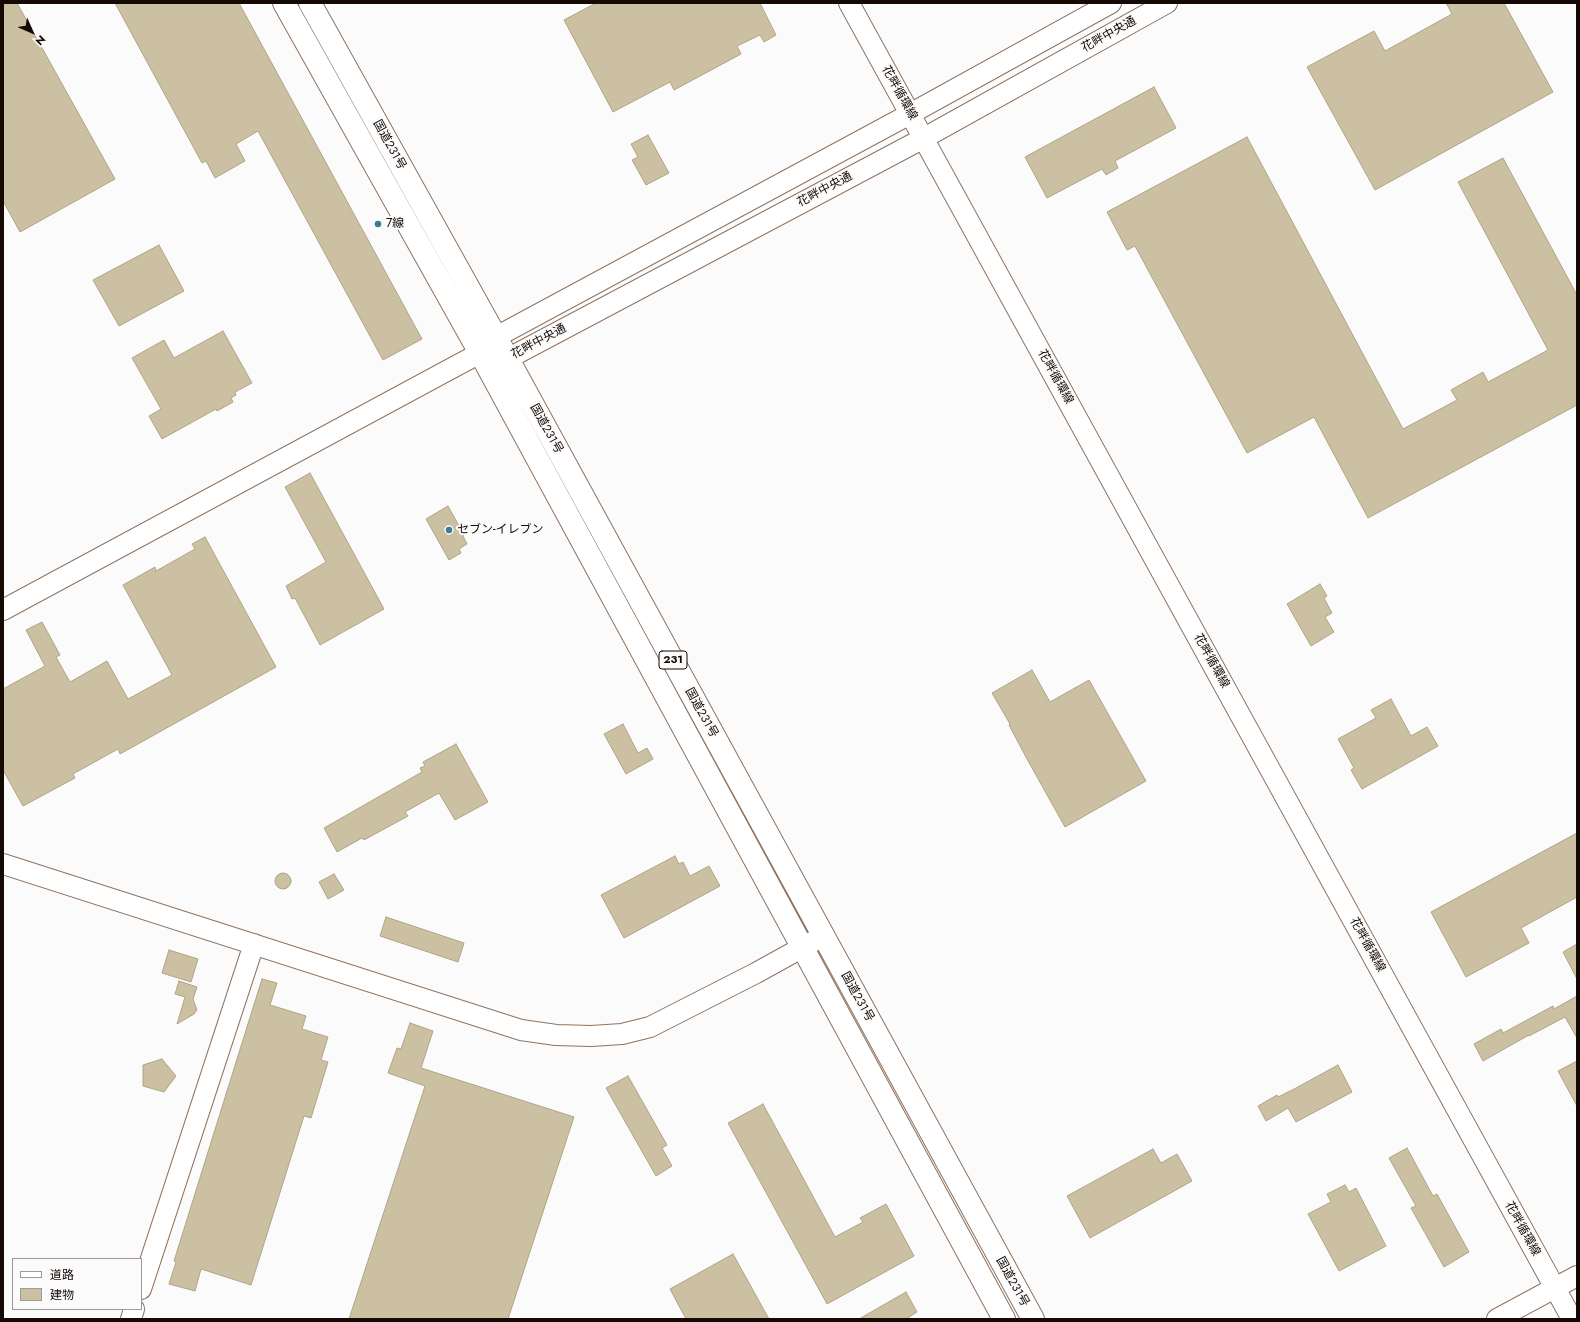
<!DOCTYPE html>
<meta charset="utf-8">
<style>
body{margin:0}
#map{position:relative;width:1580px;height:1322px;overflow:hidden;background:#fbfbfb;font-family:Jost,"Noto Sans JP",sans-serif}
canvas{display:block}
.frame{position:absolute;inset:0;border:4px solid #140903;pointer-events:none}
.legend{position:absolute;left:12px;top:1258px;width:130px;height:52px;box-sizing:border-box;background:#fbfbfb;border:1px solid #9f9a98;margin:0;padding:5px 7px;list-style:none;font-size:12px;color:#140903}
.legend li{display:flex;align-items:center;gap:8px;height:20px}
.legend b{width:20px;border:1px solid #9f9a98}
.north{position:absolute;left:12px;top:12px;width:40px;height:40px;-webkit-text-stroke:3px #fbfbfb;paint-order:stroke;rotate:135deg;font-size:11px;font-weight:700;line-height:16px;text-align:center;color:#140903}
.north::after{content:'';display:block;margin:auto;width:14px;height:18px;background:#140903;clip-path:polygon(50% 0,100% 100%,50% 72%,0 100%)}
</style>
<div id="map">
<canvas width="1580" height="1322"></canvas>
<div class="frame"></div>
<ul class="legend">
<li><b style="height:5px;background:#fff"></b>道路</li>
<li><b style="height:11px;background:#cbc0a1"></b>建物</li>
</ul>
<div class="north">N</div>
</div>
<script>
const g = document.querySelector('canvas').getContext('2d');
g.lineJoin = 'round';
function paint(path, color) {
  g.fillStyle = color;
  g.fill(path, 'evenodd');
}
function shape(rows) {
  const path = new Path2D();
  for (const r of rows) {
    if (r.length === 3) {
      path.moveTo(r[0] + r[2], r[1]);
      path.arc(r[0], r[1], r[2], 0, 2 * Math.PI);
      continue;
    }
    path.moveTo(r[0], r[1]);
    for (let i = 2; i < r.length; i += 2) path.lineTo(r[i], r[i + 1]);
  }
  return path;
}
function strokePath(path, color, width, dash) {
  g.strokeStyle = color;
  g.lineWidth = width;
  g.lineCap = dash ? 'butt' : 'round';
  g.setLineDash(dash || []);
  g.stroke(path);
}
function write(font, color, halo, rows, align = 'center') {
  g.font = font + ' Jost,"Noto Sans JP",sans-serif';
  g.lineWidth = 4;
  g.setLineDash([]);
  g.textBaseline = 'middle';
  g.strokeStyle = halo;
  g.fillStyle = color;
  for (const [text, x, y, turn = 0] of rows) {
    g.save();
    g.translate(x, y);
    g.rotate((+turn || 0) * Math.PI / 180);
    g.textAlign = isNaN(turn) ? turn : align;
    if (halo) g.strokeText(text, 0, 0);
    g.fillText(text, 0, 0);
    g.restore();
  }
}
const building = shape([
 [3,3,17,3,115,179,20,232,3,201,3,3],
 [115,3,239,3,422,339,383,360,258,131,236,144,245,161,215,178,206,161,202,163,115,3],
 [596,3,760,3,776,35,764,42,760,35,737,46,741,54,674,90,670,82,613,112,564,20,596,3],
 [1446,3,1504,3,1553,92,1375,190,1307,67,1374,31,1385,51,1452,14,1446,3],
 [1154,87,1176,128,1115,161,1118,168,1106,175,1102,169,1047,198,1025,157,1154,87],
 [648,135,669,173,646,185,632,160,638,157,631,144,648,135],
 [1247,137,1403,429,1457,400,1451,390,1483,372,1488,382,1548,350,1458,182,1503,158,1577,295,1577,405,1368,518,1314,417,1247,453,1135,246,1127,250,1107,212,1247,137],
 [159,245,184,291,119,326,93,280,159,245],
 [223,331,252,383,235,392,236,395,231,398,233,402,217,411,216,409,162,439,149,416,161,409,132,358,164,340,174,358,223,331],
 [310,473,384,609,320,645,295,598,292,599,286,586,326,562,285,487,310,473],
 [448,506,464,535,463,536,467,544,459,549,461,553,449,560,426,519,448,506],
 [205,537,276,667,120,754,118,749,73,774,75,778,23,806,3,770,3,689,45,666,26,630,42,622,60,655,56,657,70,682,107,661,128,699,172,675,123,585,155,567,156,571,195,549,192,544,205,537],
 [1320,584,1327,596,1324,598,1332,613,1325,617,1334,632,1311,646,1287,604,1320,584],
 [1032,670,1050,702,1089,680,1146,781,1065,827,1027,759,1009,725,1010,724,992,693,1032,670],
 [1391,699,1411,736,1427,727,1438,746,1362,789,1351,770,1354,768,1338,739,1376,718,1371,710,1391,699],
 [623,724,638,753,647,748,653,759,626,774,604,734,623,724],
 [456,744,488,802,455,820,439,793,405,812,408,816,364,840,362,838,337,852,324,828,422,772,420,768,425,766,423,762,456,744],
 [1577,833,1577,897,1521,928,1529,943,1466,977,1431,912,1577,833],
 [675,856,679,864,683,862,690,876,709,866,720,886,624,938,601,895,675,856],
 [283,881,8],
 [334,874,344,890,328,899,319,882,334,874],
 [386,917,464,943,458,962,380,936,386,917],
 [1577,944,1577,979,1563,952,1577,944],
 [169,950,198,959,191,982,162,973,169,950],
 [262,979,277,983,270,1005,306,1016,302,1029,328,1037,321,1060,328,1062,311,1118,304,1116,251,1285,201,1269,195,1291,169,1284,176,1262,174,1261,262,979],
 [179,981,197,987,193,999,197,1010,194,1014,177,1024,185,997,175,994,179,981],
 [1577,996,1577,1038,1565,1017,1529,1036,1529,1035,1483,1061,1474,1044,1501,1029,1503,1033,1553,1006,1554,1009,1577,996],
 [410,1023,433,1031,421,1068,574,1117,508,1319,349,1319,425,1086,388,1073,397,1048,401,1049,410,1023],
 [162,1059,176,1076,164,1092,143,1086,143,1065,162,1059],
 [1577,1061,1577,1106,1558,1071,1577,1061],
 [1338,1065,1352,1092,1296,1122,1288,1108,1266,1121,1258,1106,1277,1095,1278,1097,1296,1088,1338,1065],
 [628,1076,667,1145,662,1148,672,1166,656,1176,606,1088,628,1076],
 [763,1104,835,1237,863,1222,860,1218,886,1204,914,1256,827,1304,728,1123,763,1104],
 [1407,1148,1433,1196,1437,1194,1469,1252,1444,1267,1411,1208,1416,1206,1389,1158,1407,1148],
 [1153,1149,1161,1163,1177,1154,1192,1181,1090,1238,1067,1196,1153,1149],
 [1345,1185,1349,1192,1356,1188,1386,1246,1339,1271,1308,1214,1331,1202,1327,1194,1345,1185],
 [733,1254,769,1319,686,1319,670,1289,733,1254],
 [906,1292,917,1312,906,1319,859,1319,906,1292]
]);
const minor = shape([
 [849,3,1572,1319],
 [491,356,507,359,924,138,1167,3],
 [3,610,480,353,496,337,910,114,1111,3],
 [3,864,521,1030,556,1035,591,1036,622,1034,650,1027,756,973,823,936],
 [141,1289,254,944],
 [131,1319,134,1309],
 [1497,1319,1577,1276]
]);
const highway = shape([
 [284,3,480,353,1004,1319],
 [310,3,496,337,1033,1319]
]);
const markers = [
 [378,224,4,"#3f7b92"],
 [449,530,4,"#3f7b92"]
];
const shields = [
 [673,660,28]
];
const shieldNames = [
 ["231",673,660]
];
const streetNames = [
 ["花畔中央通",1109,35,-29],
 ["花畔循環線",899,93,61],
 ["国道231号",389,145,61],
 ["花畔中央通",825,190,-28],
 ["花畔中央通",539,342,-28],
 ["花畔循環線",1055,377,61],
 ["国道231号",546,429,61],
 ["花畔循環線",1211,661,61],
 ["国道231号",701,713,61],
 ["花畔循環線",1367,945,61],
 ["国道231号",857,997,61],
 ["花畔循環線",1522,1229,61],
 ["国道231号",1012,1282,61]
];
const poiNames = [
 ["7線",386,224],
 ["セブン-イレブン",457,530]
];
paint(building, '#cbc0a1');
strokePath(building, '#b0a483', 1);
strokePath(minor, '#90735e', 22);
strokePath(highway, '#90735e', 24);
strokePath(minor, '#fff', 20);
strokePath(highway, '#fff', 22);
for (const [x, y, r, color] of markers) {
  const dot = new Path2D();
  dot.arc(x, y, r, 0, 2 * Math.PI);
  g.fillStyle = color;
  g.fill(dot);
  strokePath(dot, '#fbfbfb', 1.5);
}
for (const [x, y, w] of shields) {
  const box = new Path2D();
  box.roundRect(x - w / 2, y - 9, w, 18, 3);
  g.fillStyle = '#fbfbfb';
  g.fill(box);
  strokePath(box, '#140903', 1);
}
write('bold 11px', '#140903', null, shieldNames);
write('12px', '#140903', '#fbfbfb', streetNames);
write('12px', '#140903', '#fbfbfb', poiNames, 'left');
</script>
